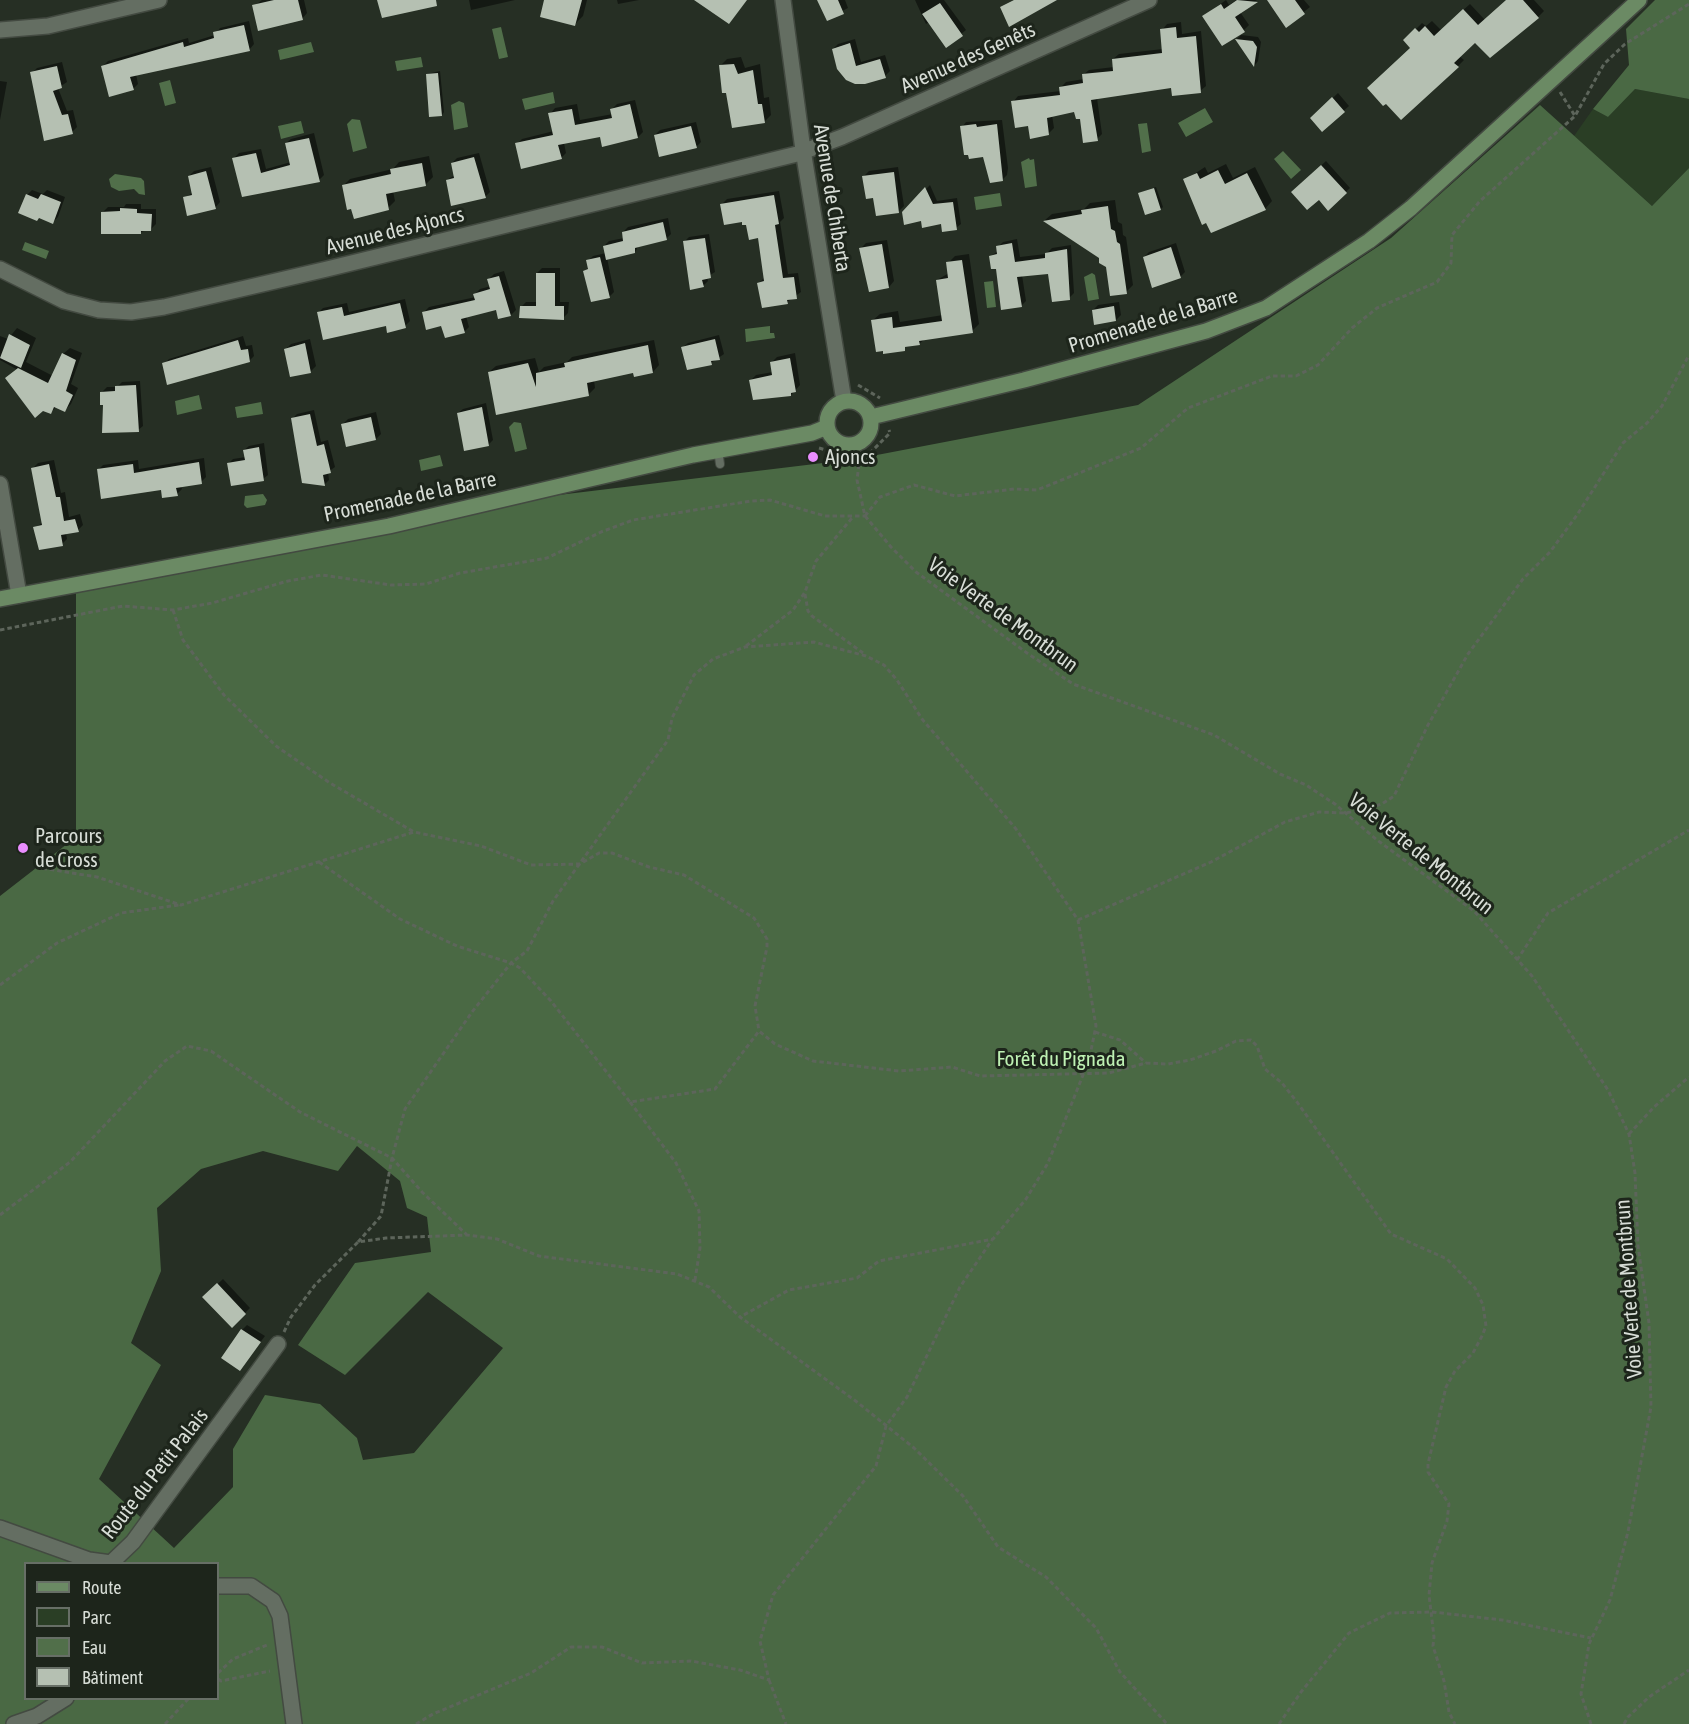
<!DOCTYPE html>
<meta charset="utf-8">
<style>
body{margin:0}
#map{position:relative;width:1689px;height:1724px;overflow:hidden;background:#262f24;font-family:"Asap Condensed",sans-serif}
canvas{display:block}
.legend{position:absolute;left:24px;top:1562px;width:195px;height:138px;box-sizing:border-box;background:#1d251b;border:2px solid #676f66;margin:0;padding:8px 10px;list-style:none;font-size:18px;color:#d7ddd6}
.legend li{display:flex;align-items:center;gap:12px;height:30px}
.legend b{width:30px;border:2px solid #676f66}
</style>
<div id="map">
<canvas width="1689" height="1724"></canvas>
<ul class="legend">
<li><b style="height:8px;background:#6b8a64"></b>Route</li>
<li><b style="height:16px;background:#2a3e25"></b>Parc</li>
<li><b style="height:16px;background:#516f4a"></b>Eau</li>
<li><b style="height:16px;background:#b5c0b2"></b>Bâtiment</li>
</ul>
</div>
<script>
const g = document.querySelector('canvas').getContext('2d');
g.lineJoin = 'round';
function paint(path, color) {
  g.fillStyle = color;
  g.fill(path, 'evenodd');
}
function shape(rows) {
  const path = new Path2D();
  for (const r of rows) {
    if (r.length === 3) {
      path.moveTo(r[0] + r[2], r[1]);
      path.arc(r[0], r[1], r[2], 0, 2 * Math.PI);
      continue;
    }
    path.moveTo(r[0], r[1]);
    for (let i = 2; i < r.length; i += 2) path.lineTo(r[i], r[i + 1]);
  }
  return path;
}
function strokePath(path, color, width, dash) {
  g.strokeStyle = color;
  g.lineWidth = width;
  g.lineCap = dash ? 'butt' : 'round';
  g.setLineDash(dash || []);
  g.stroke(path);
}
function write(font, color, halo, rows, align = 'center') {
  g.font = font + ' "Asap Condensed",sans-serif';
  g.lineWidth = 6;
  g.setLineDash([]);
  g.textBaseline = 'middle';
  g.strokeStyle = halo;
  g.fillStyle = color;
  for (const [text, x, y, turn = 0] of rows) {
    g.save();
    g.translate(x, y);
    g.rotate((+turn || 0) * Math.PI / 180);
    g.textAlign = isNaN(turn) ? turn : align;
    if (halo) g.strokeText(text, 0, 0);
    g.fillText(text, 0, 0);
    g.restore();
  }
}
const green = shape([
 [1635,89,1689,99,1689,168,1652,206,1574,136,1593,109,1608,117]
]);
const forest = shape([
 [1655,0,1689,0,1689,99,1635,89,1608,117,1593,109,1629,65,1626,29],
 [1540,105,1652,206,1689,168,1689,1724,0,1724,0,896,76,837,76,590,451,508,856,459,1138,405,1391,238],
 [357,1146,400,1181,407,1208,427,1217,431,1252,355,1263,298,1345,345,1375,428,1292,503,1348,414,1453,363,1460,357,1438,320,1404,265,1395,233,1449,233,1487,174,1548,99,1479,161,1365,131,1343,161,1271,157,1208,201,1169,263,1151,338,1171],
 [26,1564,218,1564,218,1698,26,1698]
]);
const water = shape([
 [501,27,508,57,499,59,492,29],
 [311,42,314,52,280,60,278,50],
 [421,57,423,67,397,71,395,61],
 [170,80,176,103,165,106,159,83],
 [553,92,555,103,525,110,522,99],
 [459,101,464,103,468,127,454,130,451,105],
 [1205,108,1213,122,1186,137,1178,123],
 [352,119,360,120,367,148,353,152,347,124],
 [301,121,304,133,281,139,278,126],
 [1147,123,1151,151,1142,153,1138,124],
 [1283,151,1301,170,1291,179,1274,159],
 [1029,158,1030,160,1034,159,1037,186,1025,188,1021,162],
 [115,174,141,178,144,181,145,195,139,194,134,189,119,191,111,187,109,179],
 [1000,193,1002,206,976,210,974,197],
 [25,242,49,251,46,259,22,250],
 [1092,273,1095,275,1099,299,1088,301,1084,277],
 [993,281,996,307,987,308,984,282],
 [770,326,770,333,774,333,775,338,746,342,745,329],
 [199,395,202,409,177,415,175,401],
 [261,402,263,414,237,418,235,407],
 [514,422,521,423,527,449,515,452,509,427],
 [440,455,443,466,421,471,419,460],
 [263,494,267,500,265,505,247,508,244,505,245,496]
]);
const shadow = shape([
 [262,0,304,0,307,13,302,19,254,6],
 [469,0,515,0,471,10],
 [545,0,587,0,583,16,575,24],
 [617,0,639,0,618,4],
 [818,0,845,0,848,8,827,19],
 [915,0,944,0,966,30,946,46,929,22,926,24],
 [1226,0,1229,5,1236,0,1257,0,1240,12,1249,25,1244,30,1204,16],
 [1275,0,1304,0,1310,7,1286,26],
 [1507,0,1534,0,1544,11,1538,17,1476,41,1459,56,1464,60,1458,66,1412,48,1411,34,1422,23,1426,26,1432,21,1441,30,1470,4,1485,20],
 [249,21,254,44,249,50,136,74,138,84,133,89,103,66,108,61,188,38,189,43,215,35,220,28],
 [1181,22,1182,34,1201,31,1206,86,1200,91,1172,86,1097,98,1102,134,1097,139,1076,110,1052,115,1054,128,1048,134,1029,125,1013,102,1018,96,1061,91,1061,87,1066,82,1084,79,1083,75,1089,70,1114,67,1113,59,1119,54,1163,49,1162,30,1167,24],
 [1241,35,1258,37,1261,42,1258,61,1255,65,1237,39],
 [855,39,861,62,885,55,890,71,885,76,865,82,833,49,838,44],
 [741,57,745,68,760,64,764,98,769,97,771,115,764,122,727,92,720,66,727,59],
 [62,62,67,82,58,88,67,111,73,110,77,127,72,132,32,73,37,68],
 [440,71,444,112,442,115,427,74],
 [0,81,7,82,0,120],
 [1338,93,1349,106,1322,130,1312,118],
 [635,100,643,132,638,137,601,136,564,143,566,153,561,158,517,144,522,139,554,131,550,114,555,108,577,104,580,120,613,114,612,109,617,104],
 [1002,120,1008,168,1007,175,1002,180,962,127,966,122],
 [696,122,701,142,696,147,655,135,660,130],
 [314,133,324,175,319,180,244,196,234,158,239,153,261,149,266,169,291,162,286,143,291,139],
 [479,153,490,192,485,197,447,180,455,175,452,163,457,158],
 [429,156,433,177,426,184,393,191,395,201,388,208,352,207,343,186,350,179,393,169,399,162],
 [1326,161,1350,188,1328,209,1319,198,1293,192],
 [1226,164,1233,178,1255,167,1272,201,1265,209,1185,180,1205,167,1208,173],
 [211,167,220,202,215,208,185,198,193,192,189,176,194,171],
 [898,167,904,206,899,211,874,196,864,176,869,171],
 [930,185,937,201,957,198,961,224,956,228,903,213],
 [1156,187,1163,207,1161,209,1139,193],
 [32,190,43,194,47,190,65,197,58,217,53,222,27,195],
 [779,191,784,218,780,222,788,274,798,273,801,292,787,302,759,283,764,278,760,237,747,223,722,204,727,199],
 [1115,200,1118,222,1122,224,1123,235,1126,237,1133,285,1126,292,1100,258,1045,220,1052,214,1084,209,1090,203],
 [126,204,141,204,141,209,156,209,156,224,151,229,141,232,103,212,108,207,124,207],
 [668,218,671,234,666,239,639,245,635,252,607,258,614,292,609,297,585,271,589,267,588,261,593,256,606,253,604,246,609,241,624,238,623,232,628,227],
 [709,234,715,272,707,277,708,281,703,286,684,242,689,237],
 [1017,239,1020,257,1046,254,1052,248,1071,245,1074,293,1069,298,1050,273,1022,275,1026,301,1021,306,991,256,998,251,998,247,1003,242],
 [887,240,894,281,889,287,861,248,866,243],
 [1176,243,1185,272,1180,277,1144,257,1149,252],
 [969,254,979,324,972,331,925,339,919,344,884,352,873,320,880,314,898,311,900,322,943,315,937,280,949,273,948,263,955,256],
 [542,268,560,268,560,302,569,302,568,313,563,318,521,307,526,302,537,302,537,273],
 [504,271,516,310,511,315,499,318,497,308,466,316,469,327,464,332,442,324,424,312,429,307,476,297,475,294,480,289,491,286,489,279,494,274],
 [405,299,410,321,405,326,318,313,323,308,347,303,349,312],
 [1119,302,1121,315,1116,320,1093,310,1098,305],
 [17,328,36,338,26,362,53,376,63,354,70,348,82,353,71,384,78,388,71,404,65,410,57,406,50,413,16,369,0,360,0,336,8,339],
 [719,335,724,354,711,363,683,347,688,343],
 [243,336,246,346,252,345,254,356,249,361,164,364,169,359],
 [310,339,316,366,311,371,291,376,286,349,291,344],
 [654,340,659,365,653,372,634,371,594,380,595,388,589,394,497,413,489,372,496,366,535,358,539,372,544,367,567,362,572,357],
 [795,353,800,385,791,395,751,380,756,375,773,372,772,362,777,357],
 [140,381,143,426,138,430,105,404,102,392,107,387,117,387,122,382],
 [486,403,493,440,488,445,458,413,463,409],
 [314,410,321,442,328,440,335,467,328,472,329,480,325,484,303,481,292,419,297,414],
 [376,412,381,434,376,439,343,424,348,419],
 [264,443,268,475,263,479,229,463,233,459,246,457,244,450,249,446],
 [204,458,206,477,201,482,181,486,182,489,177,494,98,470,103,465,138,460,139,469],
 [54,460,61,493,65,492,69,517,80,514,83,525,78,530,66,533,67,539,62,544,35,528,43,522,33,468,38,463],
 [223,1279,250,1308,232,1326,204,1297],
 [247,1325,265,1336,240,1369,242,1330]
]);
const building = shape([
 [274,0,298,0,303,20,258,31,252,5],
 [377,0,436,0,437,6,382,18],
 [544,0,582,0,575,26,540,17],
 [694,0,747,0,729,24],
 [817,0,838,0,844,14,827,21],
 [1014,0,1057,0,1009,27,1000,7],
 [1237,0,1258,2,1235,17,1245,32,1222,46,1202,16,1221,4,1224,9],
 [1267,0,1295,0,1305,14,1286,28],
 [1506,0,1523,0,1539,18,1490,58,1475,43,1454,63,1459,67,1401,120,1386,104,1383,106,1367,88,1410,48,1403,40,1415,28,1419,32,1425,26,1434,36,1463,9,1478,25],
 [940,3,963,36,946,48,922,14],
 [244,25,250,51,130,77,134,90,109,97,101,66,183,42,184,47,214,38,213,32],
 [1176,27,1177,38,1196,36,1201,93,1172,96,1171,88,1091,100,1098,141,1083,143,1080,119,1076,119,1074,112,1047,118,1049,135,1030,139,1028,126,1015,128,1011,101,1060,95,1059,87,1083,83,1082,74,1113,71,1112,59,1162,53,1160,29],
 [1235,39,1253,41,1257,47,1254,67],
 [850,43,856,66,880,59,886,78,865,84,855,84,846,80,837,69,832,49],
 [734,64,738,74,753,70,758,104,762,104,765,123,732,128,726,93,722,93,719,65],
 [57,66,62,88,53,91,62,115,68,114,73,134,44,141,30,72],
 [438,73,442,116,429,117,426,74],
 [1332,97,1345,112,1322,132,1310,118],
 [630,104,638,138,602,147,600,137,558,145,562,159,521,169,515,143,553,135,548,113,572,109,575,125,612,118,610,109],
 [976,124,977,127,997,124,1003,181,990,183,983,157,969,159,968,155,964,155,960,126],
 [691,126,697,148,659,157,654,135],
 [309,138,320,182,242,197,232,158,256,153,261,173,290,165,285,143],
 [474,157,486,198,451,206,446,180,454,178,451,163],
 [422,163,426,186,386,194,389,210,354,219,351,209,347,210,342,185,391,174,390,169],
 [1321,165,1347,193,1328,211,1319,200,1307,210,1291,192],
 [1218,170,1225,184,1247,173,1266,210,1211,233,1206,223,1202,225,1183,179,1197,173,1200,179],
 [206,171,216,209,187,216,183,197,192,195,188,176],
 [894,172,899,213,876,216,873,198,866,199,862,176],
 [925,187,933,204,953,202,957,230,942,232,941,224,922,228,921,221,904,225,902,212],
 [1154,188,1161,210,1145,215,1138,193],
 [26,194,38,199,41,194,61,202,53,224,39,218,37,221,18,213],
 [774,195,779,224,775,225,783,278,794,277,797,299,787,300,788,304,762,308,757,283,764,281,758,238,749,240,746,225,742,225,742,222,724,225,720,204],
 [1108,206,1111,229,1115,231,1117,242,1120,244,1127,294,1110,296,1106,267,1099,263,1099,258,1043,221,1082,214,1081,210],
 [120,208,137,209,137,213,152,214,151,231,141,231,141,234,101,234,101,212,120,211],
 [663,222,667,240,635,248,635,253,606,260,603,246,623,241,622,232],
 [705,238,711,278,702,280,704,287,690,290,683,241],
 [1012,243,1015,262,1045,258,1045,253,1067,249,1070,300,1052,302,1048,274,1017,277,1022,307,1001,310,996,269,991,269,989,256,997,254,996,246],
 [882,244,889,288,869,292,859,248],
 [1171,247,1181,278,1152,288,1143,257],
 [600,257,610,298,591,302,583,271,588,269,586,260],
 [962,260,973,333,919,341,920,345,905,347,905,351,883,354,883,351,876,352,871,320,892,317,893,328,942,321,936,280,948,278,946,262],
 [536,273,555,273,555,306,564,306,564,320,519,318,520,306,536,306],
 [499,276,511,316,498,319,496,310,461,319,465,333,445,338,441,326,426,330,422,312,475,300,473,294,490,289,487,279],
 [400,303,406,328,387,333,386,326,323,340,317,312,342,307,344,316],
 [1114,306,1116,321,1094,325,1092,310],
 [9,334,30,345,21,368,0,358],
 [715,339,720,360,711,361,712,365,687,370,681,347],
 [238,340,241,350,248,349,250,362,167,385,162,363],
 [305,343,311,373,290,377,284,349],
 [648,345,653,373,634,377,633,373,587,383,589,396,496,415,488,372,528,363,536,387,536,373,565,367,564,363],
 [62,353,76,360,66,391,73,395,65,412,54,407,51,414,43,411,35,418,5,378,18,368,48,383],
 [790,358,796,392,791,393,791,396,753,400,749,380,772,375,770,362],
 [136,385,139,432,102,433,103,405,100,405,100,392,115,391,115,386],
 [482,407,489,446,464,451,457,413],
 [310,414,317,446,324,444,331,473,323,475,325,486,302,483,291,418],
 [371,417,376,440,346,447,341,424],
 [259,447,264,481,231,486,227,463,245,460,243,450],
 [199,462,202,484,176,488,178,496,162,498,161,490,101,499,97,469,133,464,134,473],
 [49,464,56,497,60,497,64,521,75,519,79,532,61,535,63,546,39,550,33,527,42,525,31,468],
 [217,1283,246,1314,232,1328,202,1297],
 [241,1329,261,1342,240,1371,221,1358]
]);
const path = shape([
 [1560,92,1575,116],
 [858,385,880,398],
 [819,448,856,459,859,464,857,480,865,516,891,547,916,572,1027,653,1073,684,1214,735,1280,774,1306,785,1335,804,1377,840,1474,911,1532,976,1608,1090,1629,1134,1635,1173,1638,1246,1649,1323,1651,1407,1628,1532,1610,1600,1589,1644,1581,1694,1591,1724],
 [859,464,890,433,889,430],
 [865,516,880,497,914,485,955,496,1014,489,1037,490,1141,448,1188,408,1272,376,1296,376,1318,365,1352,328,1377,308,1437,282,1451,263,1452,235,1480,201,1575,116,1604,64,1625,44,1689,4],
 [805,594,808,611,812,616,863,653],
 [173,610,183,640,224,695,276,746,330,783,414,832],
 [0,630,123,606,173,610,212,603,288,581,322,575,391,585,426,584,460,573,547,558,601,532,633,520,751,501,770,500,825,516,865,516],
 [746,646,793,610,805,592,816,561,852,518],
 [319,862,400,919,457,946,511,963,520,968,551,1001,630,1102,715,1089,759,1031,775,1044,813,1061,899,1071,952,1067,980,1076,1109,1073,1146,1063,1168,1064,1190,1060,1216,1051,1236,1041,1251,1040,1257,1046,1265,1069,1282,1083,1297,1102,1391,1234,1447,1259,1475,1288,1483,1305,1486,1326,1482,1336,1473,1353,1455,1371,1446,1387,1428,1464,1428,1472,1449,1504,1447,1521,1432,1563,1429,1595,1434,1637,1433,1646,1444,1681,1449,1712,1455,1724],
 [35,867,97,877,181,905,414,832,481,846,531,865,580,864,599,853,612,853,649,867,684,875,754,918,767,939,767,947,755,1006,759,1031],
 [1078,920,1211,862,1285,822,1319,812,1346,813,1365,809,1382,804,1394,796,1428,725,1468,654,1523,579,1550,552,1577,515,1623,443,1647,423,1662,406,1689,355],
 [1517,960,1548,913,1689,830],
 [0,985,57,943,121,913,179,905],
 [1095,1032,1120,1040,1146,1063],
 [630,1102,676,1163,699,1211,700,1248,695,1280],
 [1629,1134,1654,1107,1689,1077],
 [0,1215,70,1162,165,1061,187,1046,211,1051,300,1112,392,1158,422,1192,467,1235],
 [358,1242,381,1216,392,1158,405,1109,472,1012,511,963,527,951,553,901,668,740,672,718,694,675,713,659,745,647,814,642,866,656,884,665,897,680,922,719,1016,829,1078,920,1096,1026,1089,1060,1048,1163,1026,1199,993,1239,879,1261,857,1278,789,1290,740,1317],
 [284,1332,291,1317,315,1285,358,1242,386,1238,467,1235,497,1239,539,1256,677,1274,709,1287,740,1317,857,1402,914,1448,963,1496,998,1547,1046,1577,1096,1628,1120,1672,1167,1724],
 [218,1673,233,1659,267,1645],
 [218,1679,221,1681,270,1671],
 [769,1680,786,1724],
 [165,1724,189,1698],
 [416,1724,433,1714,531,1673,571,1647,602,1647,642,1663,691,1661,740,1670,769,1680,760,1641,773,1595,876,1466,886,1426,907,1397,960,1287,992,1240],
 [1279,1724,1301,1692,1349,1633,1390,1613,1432,1612,1502,1620,1591,1638],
 [1624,1724,1628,1717,1649,1697,1689,1670]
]);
const lane = shape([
 [718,450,720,464]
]);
const street = shape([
 [783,0,803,150,844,401],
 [0,30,48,26,159,0],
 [0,269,64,301,99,310,131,312,164,307,327,269,797,154,842,137,1149,0],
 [0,484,19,595],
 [0,1528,89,1560,111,1563,133,1542,278,1344],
 [218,1586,251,1586,273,1601,280,1616,294,1724],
 [14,1724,37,1716,66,1698]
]);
const secondary = shape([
 [849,423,22],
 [871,417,1024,380,1206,331,1266,308,1369,241,1411,208,1639,0],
 [0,599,389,526,693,455,812,433,827,427]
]);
const markers = [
 [813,457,6,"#e98dfe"],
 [23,848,6,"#e98dfe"]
];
const streetNames = [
 ["Avenue des Genêts",968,58,-24],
 ["Avenue de Chiberta",832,198,81],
 ["Avenue des Ajoncs",395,231,-14],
 ["Promenade de la Barre",1153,321,-17],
 ["Promenade de la Barre",410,497,-12],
 ["Voie Verte de Montbrun",1003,615,36],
 ["Voie Verte de Montbrun",1421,854,39],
 ["Voie Verte de Montbrun",1629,1289,-94],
 ["Route du Petit Palais",155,1474,-52]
];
const poiNames = [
 ["Ajoncs",825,457],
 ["Parcours",35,836],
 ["de Cross",35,860]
];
const parkNames = [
 ["Forêt du Pignada",1061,1059]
];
paint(green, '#2a3e25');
paint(forest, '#4a6944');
paint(water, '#516f4a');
paint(shadow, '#0007');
paint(building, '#b5c0b2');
strokePath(lane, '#434a41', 10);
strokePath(street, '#434a41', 18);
strokePath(secondary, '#434a41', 18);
strokePath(path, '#5d655b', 3, [4.5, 3]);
strokePath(lane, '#646e62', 8);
strokePath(street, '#646e62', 15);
strokePath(secondary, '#6b8a64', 15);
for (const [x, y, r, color] of markers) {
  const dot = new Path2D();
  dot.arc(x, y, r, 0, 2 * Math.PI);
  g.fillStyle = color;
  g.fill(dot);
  strokePath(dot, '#1d251b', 2);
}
write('21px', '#d7ddd6', '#1d251b', streetNames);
write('21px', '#d7ddd6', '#1d251b', poiNames, 'left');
write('21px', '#bef1b3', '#1d251b', parkNames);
</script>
